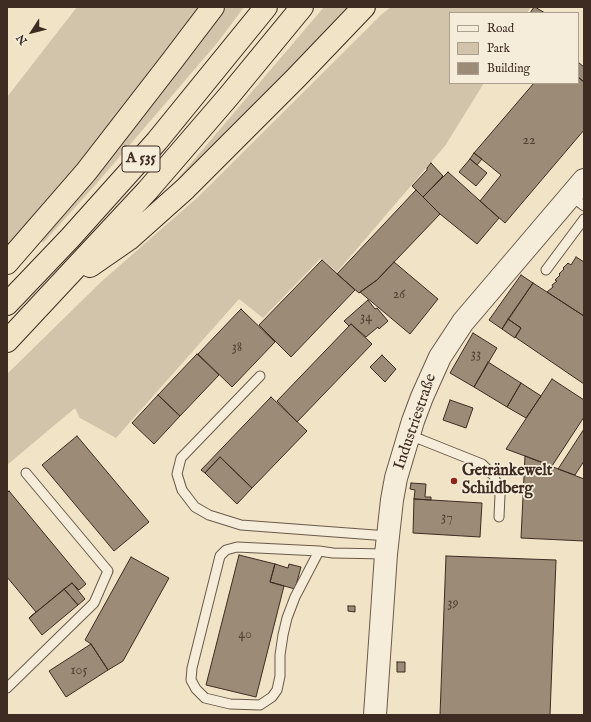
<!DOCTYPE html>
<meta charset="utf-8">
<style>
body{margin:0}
#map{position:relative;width:591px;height:722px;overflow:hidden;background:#f0e3c6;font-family:"IM FELL English",serif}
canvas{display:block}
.frame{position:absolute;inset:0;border:8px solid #3e2b21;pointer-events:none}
.legend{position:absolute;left:449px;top:12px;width:130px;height:72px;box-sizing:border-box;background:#f5edda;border:1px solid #ac9f90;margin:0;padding:5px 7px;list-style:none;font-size:12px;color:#3e2b21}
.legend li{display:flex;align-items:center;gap:8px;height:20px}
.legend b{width:20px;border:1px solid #ac9f90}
.north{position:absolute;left:12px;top:12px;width:40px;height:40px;-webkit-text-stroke:3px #f5edda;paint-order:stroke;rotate:234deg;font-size:11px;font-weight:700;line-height:16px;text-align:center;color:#3e2b21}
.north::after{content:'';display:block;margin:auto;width:14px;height:18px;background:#3e2b21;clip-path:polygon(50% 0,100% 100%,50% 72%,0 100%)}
</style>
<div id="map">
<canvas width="591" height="722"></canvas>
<div class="frame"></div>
<ul class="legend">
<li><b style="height:5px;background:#f5edda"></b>Road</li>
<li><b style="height:11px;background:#d2c4aa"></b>Park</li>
<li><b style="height:11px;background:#9b8b77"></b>Building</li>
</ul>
<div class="north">N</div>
</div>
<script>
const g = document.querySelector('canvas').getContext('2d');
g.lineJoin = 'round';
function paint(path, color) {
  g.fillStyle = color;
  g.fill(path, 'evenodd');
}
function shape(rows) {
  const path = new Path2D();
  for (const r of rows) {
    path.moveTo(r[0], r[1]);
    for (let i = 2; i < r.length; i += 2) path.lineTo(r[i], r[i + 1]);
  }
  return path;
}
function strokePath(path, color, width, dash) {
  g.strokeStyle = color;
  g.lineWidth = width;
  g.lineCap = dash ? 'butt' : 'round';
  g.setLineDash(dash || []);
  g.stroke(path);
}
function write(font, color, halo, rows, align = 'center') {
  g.font = font + ' "IM FELL English",serif';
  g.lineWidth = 3.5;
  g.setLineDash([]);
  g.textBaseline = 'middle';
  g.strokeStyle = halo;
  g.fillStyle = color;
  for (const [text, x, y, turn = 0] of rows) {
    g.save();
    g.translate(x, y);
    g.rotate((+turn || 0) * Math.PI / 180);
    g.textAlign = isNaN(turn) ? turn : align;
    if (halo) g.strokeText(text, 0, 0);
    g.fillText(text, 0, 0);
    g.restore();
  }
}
const green = shape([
 [77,7,203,7,192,23,7,253,7,97],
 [224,7,244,7,218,42,170,98,97,183,43,243,42,241,143,116],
 [324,7,355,7,177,184,175,182],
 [391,7,531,7,527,13,450,13,450,83,484,83,445,146,337,272,321,258,263,318,239,299,116,438,80,418,75,408,7,465,7,374,102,281,198,197,382,14]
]);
const building = shape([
 [534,7,535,7,545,13,530,13,534,7],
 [578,62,584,67,584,82,578,77,578,62],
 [578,77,584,82,584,130,505,223,480,201,501,175,474,153,534,83,578,83,578,77],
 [474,153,482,159,477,165,470,159,474,153],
 [470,159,487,173,476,186,459,172,470,159],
 [431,163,443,176,423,197,412,186,427,170,427,168,431,163],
 [448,172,499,218,477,244,440,214,423,197,448,172],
 [416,190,440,214,377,280,359,293,337,274,416,190],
 [576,257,584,262,584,316,547,292,553,287,552,285,557,281,555,280,560,275,559,274,564,269,563,268,568,263,571,265,576,257],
 [322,260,355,290,291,357,259,325,322,260],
 [394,262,438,299,410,334,360,292,377,280,394,262],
 [521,275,533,283,502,329,489,320,521,275],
 [533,283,584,316,584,384,515,337,521,328,508,319,533,283],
 [368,300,375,309,377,308,388,321,379,329,378,327,366,337,351,324,349,326,344,321,368,300],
 [241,309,275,342,232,387,198,354,241,309],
 [508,319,521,328,515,338,502,329,508,319],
 [351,324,372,344,297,422,277,401,351,324],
 [473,333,497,348,474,387,450,373,473,333],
 [197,354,219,375,180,416,158,395,197,354],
 [382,355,396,369,385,382,370,367,382,355],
 [488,362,521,383,507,407,474,387,488,362],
 [552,379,584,400,584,417,552,466,506,449,552,379],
 [521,383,541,396,526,418,507,407,521,383],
 [158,395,180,416,154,444,132,423,158,395],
 [271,397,307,431,252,488,220,457,205,473,201,470,271,397],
 [450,400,473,408,466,428,443,420,450,400],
 [584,429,584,461,575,475,558,469,584,429],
 [77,436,149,522,114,551,42,465,77,436],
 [525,456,584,479,584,541,521,538,525,456],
 [220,457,252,488,237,504,205,473,220,457],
 [411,483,426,484,425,497,431,497,431,500,414,499,415,490,410,489,411,483],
 [9,491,86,584,79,590,72,583,29,618,36,612,7,577,7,493,9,491],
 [414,499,482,503,480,537,413,533,414,499],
 [239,555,275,564,270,582,284,586,256,697,206,685,239,555],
 [446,556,556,560,550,715,440,715,446,556],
 [131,557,169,578,123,661,108,670,91,644,85,640,131,557],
 [275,564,288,568,289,564,301,567,295,589,270,582,275,564],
 [72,583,85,599,78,605,64,589,72,583],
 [64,589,78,605,42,635,29,618,64,589],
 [348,606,355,606,355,612,348,611,348,606],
 [91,644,108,670,66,697,49,671,91,644],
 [397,662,405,662,405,672,397,672,397,662]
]);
const service = shape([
 [571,196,584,206],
 [546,270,584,219],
 [260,376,181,458,177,474,182,490,195,507,209,515,241,525,388,536],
 [408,435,422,440,482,464,494,476,500,495,499,517],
 [319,551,295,597,287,618,283,635,280,655,280,676,277,690,272,697,260,705,230,704,205,698,196,689,191,680,192,668,220,556,226,550,237,547,319,551,333,553,386,554],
 [7,688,94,603,108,571,26,473]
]);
const tertiary = shape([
 [375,715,386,554,392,500,396,478,413,421,422,397,440,357,463,322,584,180]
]);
const motorway = shape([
 [7,263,86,172,172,61,213,7],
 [90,266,129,239,185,189,296,78,364,7],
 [7,304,70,238,157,141,266,7],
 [7,341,147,191,228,97,302,7]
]);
const markers = [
 [454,481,4,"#8f2418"]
];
const numberNames = [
 ["22",529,141],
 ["26",399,295],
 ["34",366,318],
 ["38",237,348],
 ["33",476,355],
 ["37",447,518],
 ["39",453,604],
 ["40",245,635],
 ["105",79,671]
];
const shields = [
 [141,159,38]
];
const shieldNames = [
 ["A 535",141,159]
];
const streetNames = [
 ["Industriestraße",416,422,-71]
];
const poiNames = [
 ["Getränkewelt",462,472],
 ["Schildberg",462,490]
];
paint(green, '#d2c4aa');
paint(building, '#9b8b77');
strokePath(building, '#3e2b21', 1);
strokePath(service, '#6a594a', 11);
strokePath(tertiary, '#6a594a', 24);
strokePath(motorway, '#3e2b21', 24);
strokePath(service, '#f5edda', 9);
strokePath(tertiary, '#f5edda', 22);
strokePath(motorway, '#f0e3c6', 22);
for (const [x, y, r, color] of markers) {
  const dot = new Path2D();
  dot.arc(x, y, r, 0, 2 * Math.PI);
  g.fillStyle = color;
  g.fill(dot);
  strokePath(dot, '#f5edda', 1.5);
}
write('14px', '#554336', null, numberNames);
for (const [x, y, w] of shields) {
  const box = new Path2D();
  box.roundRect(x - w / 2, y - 13, w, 26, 3);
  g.fillStyle = '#f5edda';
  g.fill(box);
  strokePath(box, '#3e2b21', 1);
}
write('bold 15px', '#3e2b21', null, shieldNames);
write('16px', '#3e2b21', '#f5edda', streetNames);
write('bold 16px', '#3e2b21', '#f5edda', poiNames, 'left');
</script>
